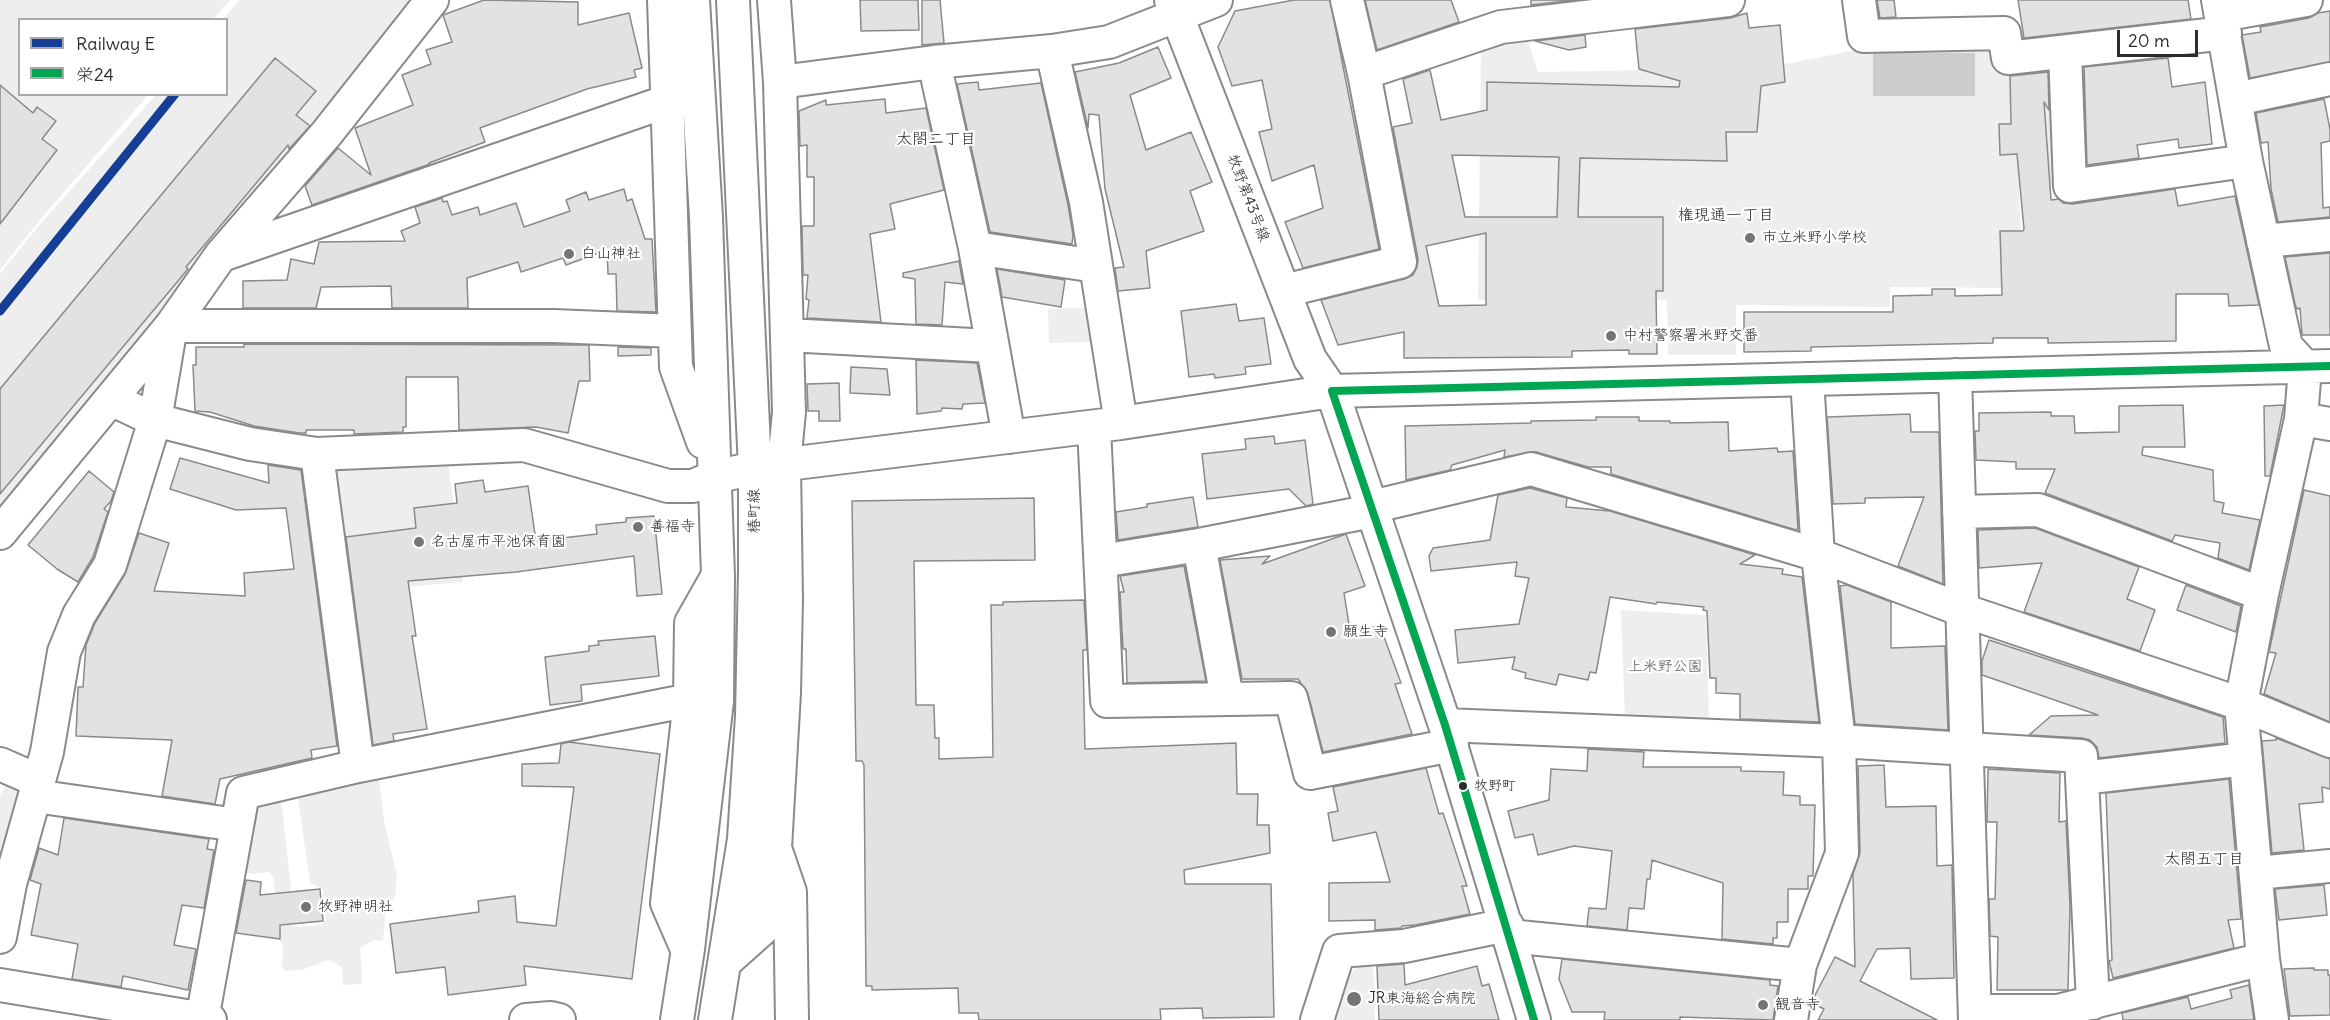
<!DOCTYPE html>
<meta charset="utf-8">
<style>
body{margin:0}
#map{position:relative;width:2330px;height:1020px;overflow:hidden;background:#fff;font-family:Delius,"Klee One",sans-serif}
canvas{display:block}
.legend{position:absolute;left:18px;top:18px;width:210px;height:78px;box-sizing:border-box;background:#fff;border:2px solid #aaa;margin:0;padding:8px 10px;list-style:none;font-size:18px;color:#2b2b2b}
.legend li{display:flex;align-items:center;gap:12px;height:30px}
.legend b{width:30px;border:2px solid #aaa}
.scale{position:absolute;left:2117px;top:30px;width:81px;height:27px;box-sizing:border-box;border:3px solid #2b2b2b;border-top:0;padding-left:8px;font-size:18px;line-height:21px;white-space:nowrap;color:#2b2b2b;-webkit-text-stroke:4px #fff;paint-order:stroke}
</style>
<div id="map">
<canvas width="2330" height="1020"></canvas>
<ul class="legend">
<li><b style="height:8px;background:#153f97"></b>Railway E</li>
<li><b style="height:8px;background:#00a651"></b>栄24</li>
</ul>
<div class="scale">20 m</div>
</div>
<script>
const g = document.querySelector('canvas').getContext('2d');
g.lineJoin = 'round';
function paint(path, color) {
  g.fillStyle = color;
  g.fill(path, 'evenodd');
}
function shape(rows) {
  const path = new Path2D();
  for (const r of rows) {
    path.moveTo(r[0], r[1]);
    for (let i = 2; i < r.length; i += 2) path.lineTo(r[i], r[i + 1]);
  }
  return path;
}
function strokePath(path, color, width, dash) {
  g.strokeStyle = color;
  g.lineWidth = width;
  g.lineCap = dash ? 'butt' : 'round';
  g.setLineDash(dash || []);
  g.stroke(path);
}
function write(font, color, halo, rows, align = 'center') {
  g.font = font + ' Delius,"Klee One",sans-serif';
  g.lineWidth = 4.5;
  g.setLineDash([]);
  g.textBaseline = 'middle';
  g.strokeStyle = halo;
  g.fillStyle = color;
  for (const [text, x, y, turn = 0] of rows) {
    g.save();
    g.translate(x, y);
    g.rotate((+turn || 0) * Math.PI / 180);
    g.textAlign = isNaN(turn) ? turn : align;
    if (halo) g.strokeText(text, 0, 0);
    g.fillText(text, 0, 0);
    g.restore();
  }
}
const built = shape([
 [0,0,230,0,213,19,20,20,20,94,148,95,39,221,0,270],
 [239,0,418,0,332,99,118,369,0,506,0,274,41,223,156,95,226,94,226,20,223,19],
 [1526,35,1538,72,1766,68,1856,50,1855,44,1992,46,1993,71,2054,63,2058,185,2019,189,2023,288,1890,287,1890,307,1736,305,1736,355,1668,355,1667,300,1478,300,1481,44],
 [1095,307,1096,342,1049,343,1048,309],
 [448,461,463,582,346,592,330,475,338,467],
 [1621,610,1706,615,1709,719,1625,719],
 [378,773,385,826,397,876,395,897,386,906,383,941,374,940,360,948,362,978,361,984,343,985,342,967,329,960,301,970,285,971,282,966,283,947,277,935,274,879,269,872,252,874,240,872,249,807,279,795,282,809,291,887,288,894,292,925,296,927,322,925,326,919,323,889,310,883,297,792],
 [9,781,26,786,0,888,0,795],
 [1373,958,1375,1020,1326,1020,1342,978]
]);
const water = shape([
 [1873,53,1975,53,1975,96,1873,96]
]);
const building = shape([
 [484,0,578,2,578,25,629,13,642,68,634,70,636,77,587,89,480,128,485,142,429,163,430,164,312,205,305,186,338,148,371,175,355,128,413,105,402,75,431,64,426,50,452,42,443,15,484,0],
 [860,0,918,0,919,30,861,31,860,0],
 [922,0,940,0,944,43,922,45,922,0],
 [1294,0,1330,0,1379,249,1303,268,1285,222,1323,208,1314,165,1272,181,1259,132,1272,129,1262,80,1232,86,1218,47,1235,11,1294,0],
 [1365,0,1451,0,1459,22,1377,50,1365,0],
 [1531,0,1576,0,1531,5,1531,0],
 [1877,0,1894,0,1896,17,1880,18,1877,0],
 [2018,0,2188,0,2191,19,2024,38,2018,0],
 [2330,11,2330,62,2250,78,2242,35,2261,32,2260,27,2309,18,2318,13,2330,11],
 [1747,13,1749,28,1780,25,1785,82,1761,86,1757,132,1726,132,1727,161,1580,158,1578,217,1663,217,1663,291,1656,291,1657,354,1629,354,1629,350,1572,351,1572,357,1404,358,1404,332,1338,345,1321,300,1404,279,1413,275,1417,267,1418,259,1393,127,1412,123,1403,79,1430,70,1441,120,1487,110,1487,82,1679,87,1680,81,1639,69,1635,29,1730,18,1747,13],
 [1452,155,1559,157,1557,217,1465,217,1452,155],
 [1486,233,1486,305,1439,306,1426,246,1486,233],
 [1585,35,1586,47,1569,50,1535,41,1585,35],
 [1158,47,1171,78,1130,95,1146,150,1191,132,1212,182,1190,191,1204,231,1146,251,1150,288,1118,291,1115,268,1124,267,1105,189,1099,115,1089,114,1088,128,1075,72,1119,63,1158,47],
 [275,58,316,91,296,115,310,126,289,149,288,145,186,267,188,269,0,494,0,389,275,58],
 [2168,58,2172,87,2205,82,2212,144,2179,148,2178,139,2137,145,2139,158,2087,165,2084,67,2168,58],
 [2048,72,2049,110,2044,102,2051,200,2059,199,2063,203,2073,204,2175,189,2178,206,2235,196,2259,305,2229,306,2228,294,2176,294,2176,341,2048,343,2048,338,1993,338,1993,343,1811,347,1811,351,1744,352,1744,312,1893,312,1893,296,1932,295,1932,289,1955,289,1955,296,2002,295,2000,231,2023,231,2024,229,2017,154,2000,155,1999,124,2011,124,2010,76,2048,72],
 [978,82,979,90,1041,83,1068,205,1073,235,1072,244,990,232,957,84,978,82],
 [0,85,33,113,37,107,56,121,42,139,57,150,0,224,0,85],
 [885,99,886,113,926,108,944,190,890,204,895,229,870,234,881,322,807,318,809,300,806,299,808,275,803,275,802,226,814,226,814,177,807,177,807,145,800,146,799,111,826,100,826,105,885,99],
 [2324,99,2330,129,2330,141,2321,143,2323,208,2330,207,2330,217,2278,222,2271,189,2268,142,2261,143,2256,113,2324,99],
 [624,189,627,201,632,199,645,239,652,239,656,312,617,311,616,274,608,274,607,250,566,265,563,258,521,272,518,262,467,278,468,308,392,308,391,286,321,287,316,308,243,308,243,281,287,280,291,259,314,264,319,242,405,241,401,231,420,223,415,207,442,198,443,202,447,201,452,215,478,207,480,215,516,203,524,227,570,211,566,200,586,192,589,200,624,189],
 [2330,253,2330,335,2302,335,2300,308,2297,309,2295,304,2285,257,2330,253],
 [959,261,963,284,945,282,942,325,916,324,915,279,903,277,903,273,959,261],
 [997,269,1065,280,1061,307,1002,297,997,269],
 [1236,304,1239,321,1264,318,1271,364,1245,367,1246,374,1215,378,1214,374,1189,377,1181,311,1236,304],
 [244,344,589,345,590,381,579,381,568,433,536,427,459,430,458,377,406,377,406,427,403,427,403,432,354,434,354,430,306,430,306,433,299,433,254,426,210,412,195,411,193,365,196,365,196,347,244,347,244,344],
 [618,347,651,348,651,355,618,356,618,347],
 [916,360,977,363,985,403,963,404,962,409,942,408,941,411,917,414,916,360],
 [851,367,887,369,890,395,850,393,851,367],
 [839,383,840,421,819,421,819,411,808,411,807,384,839,383],
 [2183,405,2185,447,2143,447,2142,455,2213,470,2214,501,2224,503,2222,513,2260,520,2249,570,2218,558,2220,543,2175,535,2172,541,2045,493,2055,469,2016,469,2016,462,1976,460,1975,431,1979,431,1979,413,2051,412,2051,416,2074,416,2075,433,2119,432,2119,406,2183,405],
 [2284,405,2270,476,2265,476,2264,406,2284,405],
 [1910,414,1911,432,1939,432,1943,584,1898,566,1924,497,1865,498,1865,503,1833,504,1827,417,1910,414],
 [1596,417,1639,417,1639,421,1670,421,1670,423,1728,422,1729,451,1777,448,1778,452,1793,451,1798,528,1796,530,1611,474,1611,467,1588,467,1536,452,1504,457,1505,450,1452,465,1450,470,1406,480,1405,426,1531,423,1531,421,1596,420,1596,417],
 [1274,436,1275,444,1305,440,1313,504,1306,506,1289,489,1207,499,1202,454,1246,449,1245,439,1274,436],
 [180,458,269,483,268,465,301,470,337,746,311,750,312,758,220,779,215,804,162,796,172,740,76,736,78,687,83,687,86,645,95,623,125,574,139,533,169,543,154,591,245,596,244,573,294,569,286,508,236,510,170,489,180,458],
 [89,471,114,492,111,501,104,509,108,512,93,557,78,582,57,569,28,545,89,471],
 [483,480,485,492,528,486,536,541,597,534,596,525,626,522,626,518,654,516,662,594,637,596,634,556,516,572,408,581,416,636,412,636,427,729,393,734,394,741,373,745,346,537,416,528,414,508,457,503,455,484,483,480],
 [1530,488,1567,498,1566,507,1610,511,1755,555,1740,564,1783,569,1782,574,1802,577,1819,722,1740,719,1740,694,1716,693,1716,678,1710,678,1707,611,1703,610,1704,607,1657,602,1656,604,1610,597,1596,673,1590,672,1588,680,1559,674,1556,685,1525,678,1526,673,1512,669,1515,657,1458,663,1455,630,1519,624,1529,578,1515,576,1517,562,1431,571,1429,556,1433,548,1490,540,1498,495,1530,488],
 [2304,490,2330,496,2330,722,2264,694,2276,653,2269,652,2304,490],
 [1193,497,1198,527,1118,540,1116,512,1147,507,1147,504,1193,497],
 [1034,498,1035,560,914,561,916,705,934,705,935,738,939,738,939,759,993,757,991,605,1003,605,1003,602,1084,600,1087,650,1083,650,1083,659,1085,749,1236,743,1237,794,1258,794,1257,825,1269,825,1270,853,1184,870,1185,884,1271,884,1274,1017,1203,1018,1202,1008,1160,1009,1161,1020,979,1020,978,1013,959,1013,958,988,872,990,872,986,866,986,864,765,862,761,856,761,852,501,1034,498],
 [2035,528,2139,567,2127,599,2155,610,2140,651,2024,612,2042,563,1979,568,1978,530,2035,528],
 [1346,534,1365,586,1344,593,1350,631,1380,626,1401,683,1395,684,1412,734,1323,752,1308,694,1298,679,1242,679,1220,560,1270,556,1262,564,1346,534],
 [1184,566,1206,681,1127,683,1126,649,1123,649,1120,592,1124,592,1120,576,1184,566],
 [1847,585,1891,602,1891,648,1945,646,1948,730,1855,724,1840,586,1847,585],
 [2186,585,2241,606,2236,632,2177,610,2186,585],
 [655,636,659,676,581,685,582,701,550,705,545,657,589,651,589,646,599,645,598,641,655,636],
 [1989,640,2223,717,2225,743,2099,758,2097,747,2090,740,2082,738,2029,735,2051,716,2098,715,1982,675,1982,661,1989,640],
 [2276,738,2330,759,2330,789,2322,787,2323,802,2299,804,2304,850,2272,853,2262,741,2276,740,2276,738],
 [569,742,660,754,632,979,524,966,526,985,448,995,445,967,396,973,390,924,479,912,478,901,515,896,517,922,556,926,574,787,522,786,522,764,559,763,561,744,569,742],
 [1588,749,1644,752,1643,767,1741,767,1741,771,1784,772,1783,795,1800,796,1800,805,1815,805,1813,876,1808,876,1808,889,1788,889,1788,922,1777,922,1777,938,1773,938,1773,944,1722,939,1723,883,1652,860,1650,879,1647,879,1644,909,1629,908,1627,930,1587,926,1589,908,1606,909,1612,851,1574,846,1538,855,1533,834,1515,838,1508,811,1549,800,1551,769,1587,771,1588,749],
 [1884,765,1886,807,1936,806,1937,866,1952,865,1954,978,1911,979,1910,948,1877,949,1860,981,1937,1020,1818,1020,1824,1009,1812,1003,1813,999,1835,957,1855,967,1853,874,1860,853,1858,766,1884,765],
 [1426,768,1439,814,1443,813,1467,886,1462,886,1470,914,1415,925,1402,926,1401,928,1375,930,1375,920,1329,921,1329,883,1390,882,1376,832,1333,841,1328,813,1338,811,1333,787,1426,768],
 [1988,769,2060,773,2059,822,2066,821,2070,906,2068,990,1997,990,1998,937,1990,936,1989,899,1995,899,1997,822,1987,822,1988,769],
 [2229,779,2241,919,2228,920,2234,948,2113,978,2109,961,2112,960,2106,793,2229,779],
 [64,818,209,839,207,849,214,850,204,908,182,905,174,945,196,949,188,990,123,976,121,987,72,979,78,944,31,935,41,884,30,880,39,848,58,855,64,818],
 [246,880,261,882,260,895,320,889,323,921,280,925,280,939,236,933,246,880],
 [2324,885,2327,915,2279,920,2275,889,2324,885],
 [1562,959,1770,980,1770,985,1778,986,1773,1020,1680,1017,1680,1020,1604,1020,1605,1012,1572,1012,1559,979,1562,959],
 [1404,964,1405,985,1477,966,1482,986,1489,984,1499,1020,1379,1020,1377,966,1404,964],
 [2314,968,2314,970,2328,970,2328,975,2330,975,2330,1015,2290,1016,2284,969,2314,968],
 [2249,985,2254,1020,2123,1020,2122,1013,2188,997,2191,1009,2232,998,2230,990,2249,985]
]);
const minor = shape([
 [664,0,676,367,703,442],
 [774,0,780,82,789,412,784,464,786,600],
 [1171,0,1310,359,1332,391,1445,725,1534,1020],
 [1859,0,1864,36,2004,33,2008,58,2225,33],
 [2218,0,2246,161,2286,346,2305,367,2301,419,2262,594,2241,704,2263,959,2272,1020],
 [2222,15,2306,0],
 [1052,51,1086,202,1121,423],
 [2065,52,2070,186,2246,161],
 [934,62,975,248,1009,437],
 [1364,73,1501,27,1728,0],
 [780,82,934,62,1052,51,1109,42,1216,0],
 [2236,99,2330,79],
 [2263,241,2330,235],
 [975,248,1096,266],
 [222,255,668,101],
 [1284,291,1400,262,1364,73,1347,0],
 [787,335,991,346],
 [1955,375,1975,1020],
 [111,399,155,420,250,444,317,454,524,445,668,486,693,486,714,477,755,468,1121,423,1332,391,2330,366],
 [2301,419,2330,424],
 [1094,427,1107,701,1291,698,1310,773,1452,745],
 [317,454,358,766],
 [1371,507,1531,469,1818,555,1962,610,2241,704,2330,741],
 [1959,512,2038,510,2262,594],
 [0,533,171,326,221,255,327,133,432,0],
 [1199,545,1227,698],
 [1101,561,1199,545,1372,511],
 [771,585,786,600,784,693,775,848,790,892,792,1020],
 [1445,725,1839,741,2081,756,2082,778,2246,759],
 [0,764,39,781],
 [2082,778,2093,1003],
 [35,796,237,825],
 [2257,873,2330,866],
 [1509,936,1800,965],
 [0,937,10,884,47,752,64,652,79,615,110,565,155,420,171,326,554,326,675,331],
 [687,949,667,903,690,700,691,623,716,579],
 [725,962,762,929,774,852],
 [0,985,210,1020],
 [1975,1011,2058,1011,2263,959],
 [202,1020,243,793,358,766,690,700],
 [526,1020,551,1018,559,1020],
 [677,1020,688,949,717,701,718,576,706,217,693,0],
 [715,1020,744,839,752,716,755,570,755,468,733,0],
 [1317,1020,1339,951,1404,946,1507,925],
 [1791,1020,1800,965,1842,853,1839,741,1818,555,1807,379]
]);
const bus1 = shape([
 [1332,391,2330,366],
 [1332,391,1445,725,1534,1020]
]);
const rail1 = shape([
 [0,311,175,94]
]);
const markers = [
 [1750,238,6,"#757575"],
 [569,254,6,"#757575"],
 [1611,336,6,"#757575"],
 [638,527,6,"#757575"],
 [419,542,6,"#757575"],
 [1331,632,6,"#757575"],
 [1463,786,5,"#2b2b2b"],
 [306,907,6,"#757575"],
 [1354,999,8,"#757575"],
 [1763,1005,6,"#757575"]
];
const busNames = [
 ["牧野町",1474,786]
];
const streetNames = [
 ["牧野第43号線",1248,198,69],
 ["椿町線",755,511,-90]
];
const poiNames = [
 ["市立米野小学校",1762,238],
 ["白山神社",581,254],
 ["中村警察署米野交番",1623,336],
 ["善福寺",650,527],
 ["名古屋市平池保育園",431,542],
 ["願生寺",1343,632],
 ["牧野神明社",318,907],
 ["JR東海総合病院",1368,999],
 ["観音寺",1775,1005]
];
const parkNames = [
 ["上米野公園",1665,667]
];
const neighbourhoodNames = [
 ["太閤二丁目",936,139],
 ["権現通一丁目",1726,215],
 ["太閤五丁目",2204,859]
];
paint(built, '#eee');
paint(water, '#ccc');
paint(building, '#e2e2e2');
strokePath(building, '#8a8a8a', 1.5);
strokePath(minor, '#8a8a8a', 36);
strokePath(minor, '#fff', 32);
strokePath(bus1, '#00a651', 8);
strokePath(rail1, '#153f97', 9);
for (const [x, y, r, color] of markers) {
  const dot = new Path2D();
  dot.arc(x, y, r, 0, 2 * Math.PI);
  g.fillStyle = color;
  g.fill(dot);
  strokePath(dot, '#fff', 2);
}
write('14px', '#2b2b2b', '#fff', busNames, 'left');
write('15px', '#2b2b2b', '#fff', streetNames);
write('15px', '#2b2b2b', '#fff', poiNames, 'left');
write('15px', '#585858', '#fff', parkNames);
write('16px', '#2b2b2b', '#fff', neighbourhoodNames);
</script>
